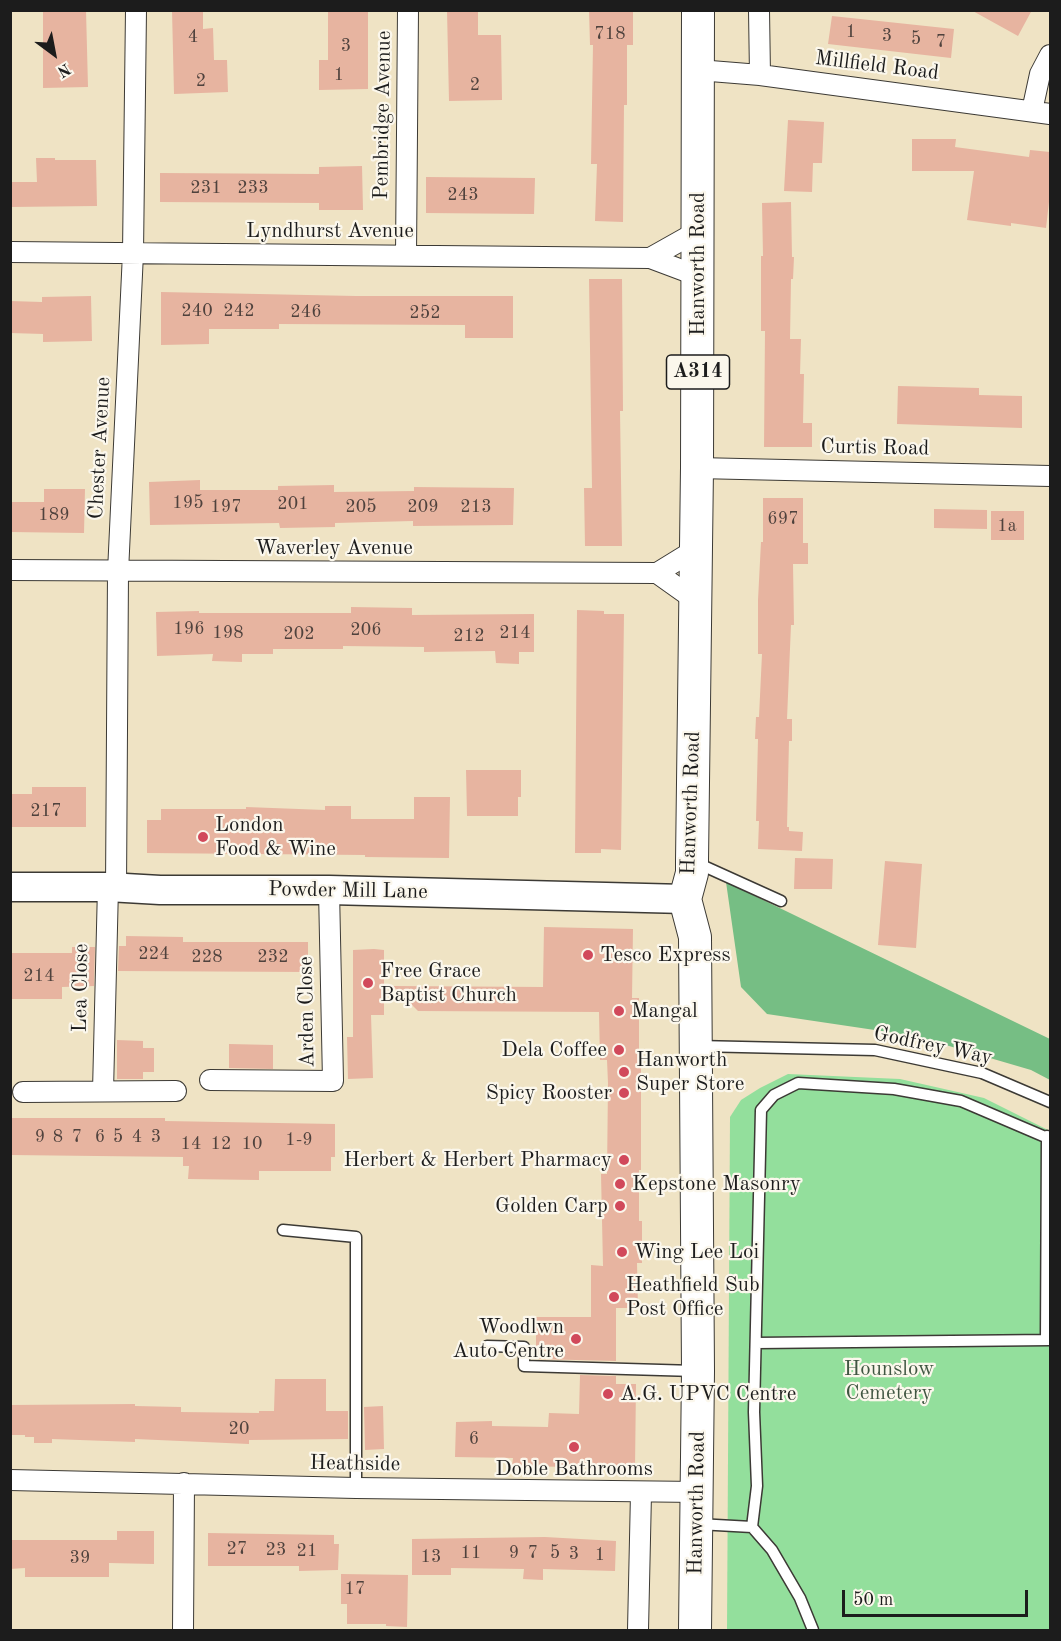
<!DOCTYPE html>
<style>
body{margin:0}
#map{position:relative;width:1061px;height:1641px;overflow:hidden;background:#efe3c4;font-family:"Old Standard TT",serif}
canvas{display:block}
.frame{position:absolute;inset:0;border:12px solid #1c1c1c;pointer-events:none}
.north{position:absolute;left:24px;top:24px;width:60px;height:60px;-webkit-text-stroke:4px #fbf7ec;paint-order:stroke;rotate:148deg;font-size:16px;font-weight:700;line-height:24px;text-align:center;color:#1c1c1c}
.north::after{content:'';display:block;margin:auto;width:21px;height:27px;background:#1c1c1c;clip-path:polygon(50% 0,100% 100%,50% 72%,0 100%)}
.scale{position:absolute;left:842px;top:1590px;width:186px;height:27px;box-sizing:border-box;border:3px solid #1c1c1c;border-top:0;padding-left:8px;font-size:18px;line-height:21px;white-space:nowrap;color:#1c1c1c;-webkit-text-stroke:4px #fbf7ec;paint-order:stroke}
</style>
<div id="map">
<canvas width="1061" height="1641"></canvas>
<div class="frame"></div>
<div class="north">N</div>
<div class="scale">50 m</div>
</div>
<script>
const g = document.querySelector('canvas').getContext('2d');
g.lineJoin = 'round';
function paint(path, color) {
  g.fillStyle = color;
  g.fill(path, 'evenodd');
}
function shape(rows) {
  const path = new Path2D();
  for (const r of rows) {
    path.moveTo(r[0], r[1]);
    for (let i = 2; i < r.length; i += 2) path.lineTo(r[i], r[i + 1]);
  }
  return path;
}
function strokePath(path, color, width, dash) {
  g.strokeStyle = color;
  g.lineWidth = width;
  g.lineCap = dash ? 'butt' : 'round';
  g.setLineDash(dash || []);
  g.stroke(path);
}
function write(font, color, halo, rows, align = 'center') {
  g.font = font + ' "Old Standard TT",serif';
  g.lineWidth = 4.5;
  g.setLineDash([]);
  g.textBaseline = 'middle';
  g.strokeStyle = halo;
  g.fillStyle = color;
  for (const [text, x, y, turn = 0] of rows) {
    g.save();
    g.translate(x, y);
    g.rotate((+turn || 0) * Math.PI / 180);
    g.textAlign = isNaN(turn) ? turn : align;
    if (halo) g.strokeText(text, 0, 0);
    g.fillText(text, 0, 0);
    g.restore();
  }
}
const green = shape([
 [788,1074,900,1079,984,1098,1050,1131,1050,1630,727,1630,730,1117,741,1100,760,1088]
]);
const forest = shape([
 [726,882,1050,1039,1050,1080,1031,1070,915,1036,767,1014,741,987]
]);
const building = shape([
 [43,10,86,10,88,87,43,88],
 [172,10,203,10,203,29,213,28,214,60,227,60,228,92,174,94],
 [328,10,368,10,368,89,319,90,319,60,328,60],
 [447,10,478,10,478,35,501,35,502,100,449,101],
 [589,10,633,10,633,45,627,45,627,105,624,105,623,222,595,221,597,164,591,164,593,45,590,45],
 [971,10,1032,10,1018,36],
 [832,16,954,29,951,58,828,44],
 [788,120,824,122,822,163,813,163,812,192,784,191],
 [912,139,956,139,955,147,1029,157,1030,150,1050,152,1050,193,1046,228,1011,223,1011,226,967,220,974,171,912,171],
 [36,158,55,158,55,160,96,160,97,206,10,207,10,182,37,182],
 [362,166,363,210,319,210,319,203,160,202,160,173,319,174,319,167],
 [426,177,535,178,534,214,426,213],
 [791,202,792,257,794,257,793,279,791,279,790,339,801,339,800,374,804,374,803,423,812,423,812,447,764,447,765,331,761,331,761,256,763,256,762,203],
 [589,279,622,279,623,411,620,411,622,546,585,546,584,488,592,488],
 [161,292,356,296,513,296,513,338,465,338,465,325,279,324,279,329,209,329,209,344,161,345],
 [91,296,92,341,43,342,43,334,10,333,10,301,42,302,42,297],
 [898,386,979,388,979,395,1022,396,1022,428,897,424],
 [200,480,200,490,278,490,278,486,334,485,334,492,414,491,414,487,514,488,513,525,413,526,413,521,335,523,335,527,280,528,279,523,150,525,149,482],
 [44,489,85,489,84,533,10,532,10,502,44,502],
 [763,498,803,498,803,543,808,543,808,564,793,564,794,625,791,625,787,719,792,719,792,741,789,741,787,827,789,827,789,831,803,832,802,851,758,849,759,821,756,821,758,739,755,739,756,717,759,717,762,654,758,654,758,600,761,542,763,542],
 [934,509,987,510,987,529,934,528],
 [991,511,1024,511,1024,540,991,540],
 [351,607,412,608,412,615,534,614,534,652,519,652,519,664,496,663,495,651,424,652,424,647,343,646,343,649,273,649,273,654,242,654,242,662,212,661,213,654,157,656,156,612,199,611,199,613,351,613],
 [577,610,604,611,604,614,624,614,621,850,601,849,601,853,575,853],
 [466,770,521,770,521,797,518,797,518,816,467,816],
 [32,787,86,787,86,827,10,827,10,794,32,794],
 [414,797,450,797,449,858,365,857,365,855,147,853,147,820,161,820,161,809,246,809,246,807,325,810,325,806,351,806,351,819,414,819],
 [795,858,833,859,832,889,794,889],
 [885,861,922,864,916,948,878,945],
 [544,927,633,929,632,998,639,998,639,1061,641,1061,641,1170,639,1170,639,1221,642,1221,642,1263,637,1263,638,1308,616,1308,616,1361,536,1359,536,1317,591,1317,591,1265,603,1266,601,1174,607,1174,608,1083,607,1060,600,1060,599,1012,418,1011,393,986,543,987],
 [126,936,183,937,183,942,308,942,308,972,118,971,119,946,126,946],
 [72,947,95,947,94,986,62,987,62,999,10,999,10,953,72,953],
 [374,949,384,950,384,1015,371,1015,373,1078,348,1079,347,1037,353,1037,353,950],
 [117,1040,143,1041,143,1048,154,1048,154,1072,143,1072,143,1079,117,1079],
 [229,1044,273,1045,273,1069,229,1068],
 [11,1118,165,1118,165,1121,335,1124,335,1157,331,1157,331,1171,259,1171,259,1180,188,1179,189,1166,183,1166,183,1157,11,1155],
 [580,1375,616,1376,616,1384,636,1384,635,1468,512,1466,513,1458,455,1457,456,1422,492,1421,492,1426,548,1427,549,1413,579,1414],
 [275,1379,326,1379,326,1411,348,1411,348,1439,249,1440,249,1444,135,1439,135,1442,52,1439,52,1443,34,1443,34,1437,25,1437,25,1435,10,1435,10,1405,135,1404,135,1406,181,1407,181,1412,259,1413,259,1411,274,1411],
 [383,1406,384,1449,365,1450,364,1407],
 [117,1531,154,1531,154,1564,109,1563,109,1577,25,1577,25,1568,10,1569,10,1540,117,1540],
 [208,1533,334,1535,334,1544,339,1544,338,1570,299,1571,299,1566,208,1566],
 [545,1537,616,1541,615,1571,543,1569,543,1580,523,1579,524,1569,451,1568,451,1575,412,1575,412,1539],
 [341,1574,408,1575,407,1627,386,1626,386,1624,347,1624,347,1604,341,1604]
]);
const lane = shape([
 [697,863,781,901],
 [697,1046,875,1050,982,1073,1050,1102],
 [283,1230,356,1237,356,1488],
 [1046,1340,1047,1136],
 [756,1343,1050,1340],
 [487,1346,524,1347,524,1366,695,1371],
 [698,1524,752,1527,772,1550,800,1598,813,1630],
 [752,1527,757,1486,754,1412,761,1110,774,1095,798,1083,894,1089,961,1101,1050,1139]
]);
const street = shape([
 [759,10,760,75],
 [698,70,760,75,1050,114],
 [1032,111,1040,74,1050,55],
 [10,252,650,258,698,276],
 [406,255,408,10],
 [650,258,698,231],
 [697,468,1050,476],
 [10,570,657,573,696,549],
 [657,573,695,600],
 [116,888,118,572,133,253,136,10],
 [210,1080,333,1081,329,890],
 [103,1091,108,887],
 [23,1092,176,1091],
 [10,1480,356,1488,698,1492],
 [183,1630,184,1483],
 [638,1630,641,1493]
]);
const secondary = shape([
 [10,887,108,887,160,890,329,890,685,899]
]);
const primary = shape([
 [695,1630,698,1371,695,937,685,899,692,873,692,861,697,468,698,10]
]);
const markers = [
 [203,837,6,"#d1495b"],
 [588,955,6,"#d1495b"],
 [368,983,6,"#d1495b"],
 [619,1011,6,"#d1495b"],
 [619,1050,6,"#d1495b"],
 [624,1072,6,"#d1495b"],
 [624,1093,6,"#d1495b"],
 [624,1160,6,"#d1495b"],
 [620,1184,6,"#d1495b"],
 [620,1206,6,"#d1495b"],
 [622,1252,6,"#d1495b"],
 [614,1297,6,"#d1495b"],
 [576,1339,6,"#d1495b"],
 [608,1394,6,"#d1495b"],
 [574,1447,6,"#d1495b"]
];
const numberNames = [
 ["1",851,32],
 ["718",610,34],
 ["3",887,36],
 ["4",193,37],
 ["5",916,39],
 ["7",941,42],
 ["3",346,46],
 ["1",339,75],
 ["2",201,81],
 ["2",475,85],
 ["231",206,188],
 ["233",253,188],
 ["243",463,195],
 ["240",197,311],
 ["242",239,311],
 ["246",306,312],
 ["252",425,313],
 ["195",188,503],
 ["201",293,504],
 ["197",226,507],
 ["205",361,507],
 ["209",423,507],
 ["213",476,507],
 ["189",54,515],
 ["697",783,519],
 ["1a",1007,526],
 ["196",189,629],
 ["206",366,630],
 ["198",228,633],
 ["214",515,633],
 ["202",299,634],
 ["212",469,636],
 ["217",46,811],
 ["224",154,954],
 ["228",207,957],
 ["232",273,957],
 ["214",39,976],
 ["9",40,1137],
 ["8",58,1137],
 ["7",77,1137],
 ["6",100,1137],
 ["5",118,1137],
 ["4",137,1137],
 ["3",156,1137],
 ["1-9",299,1140],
 ["14",191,1144],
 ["12",221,1144],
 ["10",252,1144],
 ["20",239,1429],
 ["6",474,1439],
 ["27",237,1549],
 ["23",276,1550],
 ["21",307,1551],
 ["11",471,1553],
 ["9",514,1553],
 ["7",533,1553],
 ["5",555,1553],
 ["3",574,1554],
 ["1",600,1555],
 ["13",431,1557],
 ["39",80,1558],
 ["17",355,1589]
];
const shields = [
 [698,372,63]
];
const shieldNames = [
 ["A314",698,372]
];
const streetNames = [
 ["Millfield Road",877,66,7],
 ["Pembridge Avenue",383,115,-89],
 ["Lyndhurst Avenue",330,231],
 ["Hanworth Road",698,264,-90],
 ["Chester Avenue",100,448,-87],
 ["Curtis Road",875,448,1],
 ["Waverley Avenue",334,548],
 ["Hanworth Road",691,803,-88],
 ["Powder Mill Lane",348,891,1],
 ["Lea Close",81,988,-89],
 ["Arden Close",307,1012,-91],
 ["Godfrey Way",933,1046,12],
 ["Heathside",355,1464,1],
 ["Hanworth Road",697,1503,-89]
];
const poiNames = [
 ["London",215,825],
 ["Food & Wine",215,849],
 ["Tesco Express",600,955],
 ["Free Grace",380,971],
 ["Baptist Church",380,995],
 ["Mangal",631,1011],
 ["Dela Coffee",607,1050,"right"],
 ["Hanworth",636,1060],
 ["Super Store",636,1084],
 ["Spicy Rooster",612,1093,"right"],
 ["Herbert & Herbert Pharmacy",612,1160,"right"],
 ["Kepstone Masonry",632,1184],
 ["Golden Carp",608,1206,"right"],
 ["Wing Lee Loi",634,1252],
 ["Heathfield Sub",626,1285],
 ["Post Office",626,1309],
 ["Woodlwn",564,1327,"right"],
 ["Auto Centre",564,1351,"right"],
 ["A.G. UPVC Centre",620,1394],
 ["Doble Bathrooms",574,1469,"center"]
];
const parkNames = [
 ["Hounslow",889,1369],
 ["Cemetery",889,1393]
];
paint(green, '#93df9c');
paint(forest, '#76be84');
paint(building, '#e7b4a0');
strokePath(lane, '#3c3a35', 13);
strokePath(street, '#3c3a35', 22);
strokePath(secondary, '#3c3a35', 31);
strokePath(primary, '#3c3a35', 34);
strokePath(lane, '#fff', 10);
strokePath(street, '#fff', 20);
strokePath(secondary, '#fff', 28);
strokePath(primary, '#fff', 32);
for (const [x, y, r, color] of markers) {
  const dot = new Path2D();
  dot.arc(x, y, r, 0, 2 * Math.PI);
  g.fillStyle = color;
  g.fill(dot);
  strokePath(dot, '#fbf7ec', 2);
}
write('18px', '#4f423d', null, numberNames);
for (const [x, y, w] of shields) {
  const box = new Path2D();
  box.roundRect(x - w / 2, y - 17, w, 34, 4.5);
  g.fillStyle = '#fbf7ec';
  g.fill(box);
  strokePath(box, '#1c1c1c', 1.5);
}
write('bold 20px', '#1c1c1c', null, shieldNames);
write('21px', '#1c1c1c', '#fbf7ec', streetNames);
write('21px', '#1c1c1c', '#fbf7ec', poiNames, 'left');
write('21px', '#405642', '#fbf7ec', parkNames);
</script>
